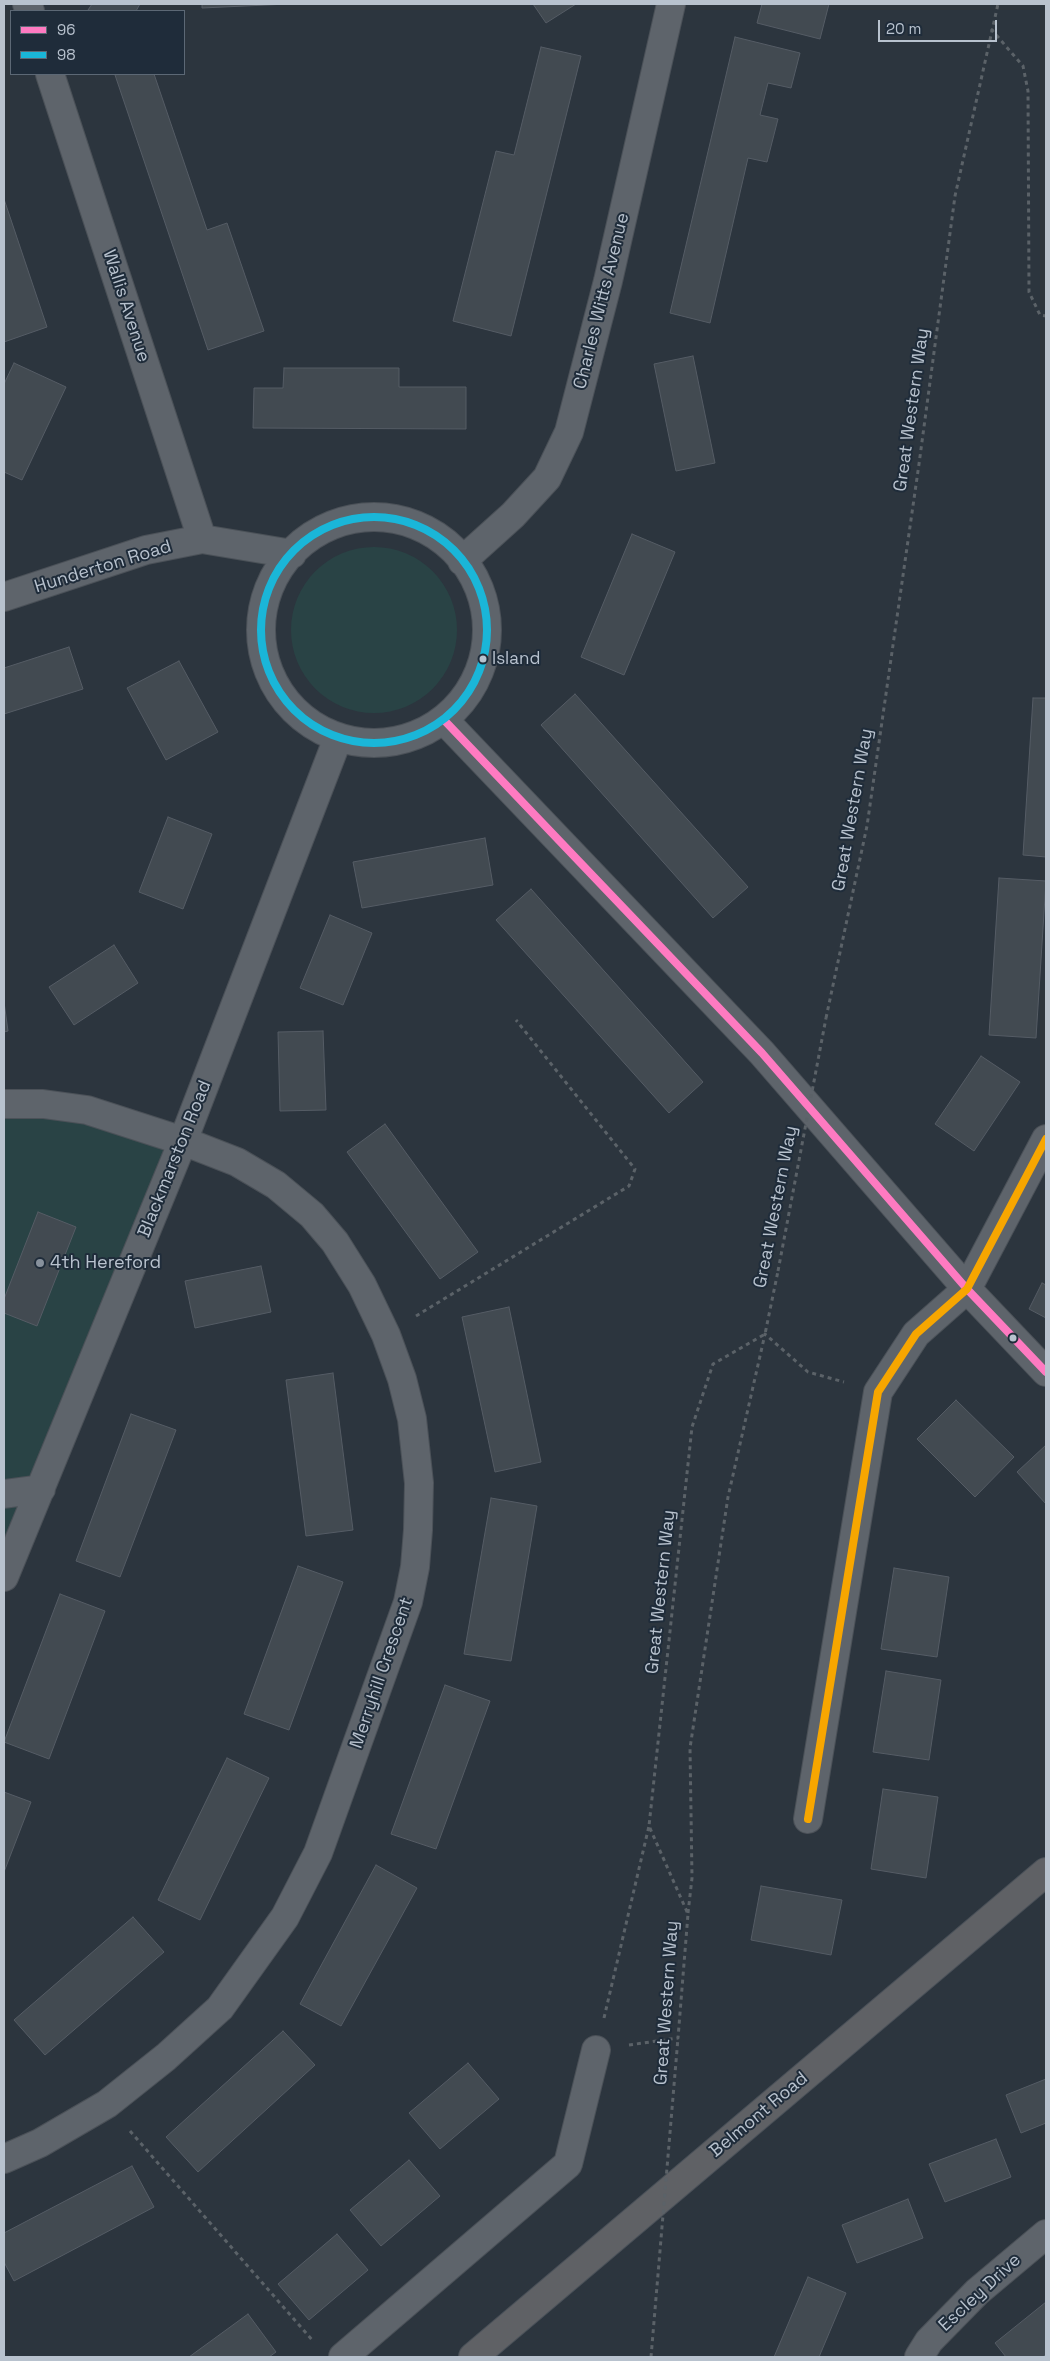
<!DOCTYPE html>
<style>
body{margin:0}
#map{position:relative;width:1050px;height:2361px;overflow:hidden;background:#2c353e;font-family:"Space Grotesk",sans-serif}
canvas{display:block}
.frame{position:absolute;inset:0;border:5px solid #b8c2ce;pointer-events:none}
.legend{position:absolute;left:10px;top:10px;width:175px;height:65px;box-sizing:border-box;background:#1f2c3a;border:1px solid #5c6875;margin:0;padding:6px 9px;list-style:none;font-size:15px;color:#b8c2ce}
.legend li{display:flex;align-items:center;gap:10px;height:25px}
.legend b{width:25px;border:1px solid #5c6875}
.scale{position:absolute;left:878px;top:20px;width:119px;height:22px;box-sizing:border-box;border:2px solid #b8c2ce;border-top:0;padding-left:6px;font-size:15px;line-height:18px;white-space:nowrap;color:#b8c2ce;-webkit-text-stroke:4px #1f2c3a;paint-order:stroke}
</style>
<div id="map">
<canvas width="1050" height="2361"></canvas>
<div class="frame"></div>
<ul class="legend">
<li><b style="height:6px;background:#fe7ac1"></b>96</li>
<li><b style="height:6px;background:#1ab6d8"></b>98</li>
</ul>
<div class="scale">20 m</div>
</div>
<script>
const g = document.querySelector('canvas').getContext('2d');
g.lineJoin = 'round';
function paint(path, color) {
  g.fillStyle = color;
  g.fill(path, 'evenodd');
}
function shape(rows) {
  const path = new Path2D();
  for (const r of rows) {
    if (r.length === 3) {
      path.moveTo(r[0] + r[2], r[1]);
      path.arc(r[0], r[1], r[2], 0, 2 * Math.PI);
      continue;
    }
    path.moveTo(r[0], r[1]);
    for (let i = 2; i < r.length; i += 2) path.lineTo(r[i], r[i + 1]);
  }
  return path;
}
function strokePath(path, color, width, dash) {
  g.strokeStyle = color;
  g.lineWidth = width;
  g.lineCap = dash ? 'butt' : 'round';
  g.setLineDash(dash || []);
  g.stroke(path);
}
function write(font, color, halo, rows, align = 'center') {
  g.font = font + ' "Space Grotesk",sans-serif';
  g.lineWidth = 4;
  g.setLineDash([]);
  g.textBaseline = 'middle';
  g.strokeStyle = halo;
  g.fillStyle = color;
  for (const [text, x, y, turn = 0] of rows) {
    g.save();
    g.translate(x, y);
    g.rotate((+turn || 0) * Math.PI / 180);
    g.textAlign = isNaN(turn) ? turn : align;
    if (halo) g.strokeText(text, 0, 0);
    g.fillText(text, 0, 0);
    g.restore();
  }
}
const green = shape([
 [374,630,83],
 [43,1104,183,1141,4,1579,4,1110]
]);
const building = shape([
 [92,4,140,4,136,11,91,11,88,10,92,4],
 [202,4,288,4,202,8,202,4],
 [533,4,576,4,546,23,533,4],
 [762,4,829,4,820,39,757,23,762,4],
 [735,37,800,53,791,88,768,83,760,115,778,119,767,162,748,158,710,323,670,313,735,37],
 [541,47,581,56,511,336,453,321,496,151,514,155,541,47],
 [119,74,154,74,207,230,227,223,264,331,208,350,115,75,119,74],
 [4,199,47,327,4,342,4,199],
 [693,356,715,463,676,471,654,364,693,356],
 [14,363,66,387,22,480,4,472,4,384,14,363],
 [284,368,399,368,399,387,466,387,466,429,253,428,254,388,283,388,284,368],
 [632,534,675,552,624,675,581,657,632,534],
 [69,647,83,689,4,714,4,668,69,647],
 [179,661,218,732,166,760,127,688,179,661],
 [575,694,748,887,713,918,541,725,575,694],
 [1033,698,1046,698,1046,857,1023,855,1033,698],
 [168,817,212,834,183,909,139,892,168,817],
 [485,838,493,885,362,908,353,862,485,838],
 [999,878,1046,881,1036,1038,989,1035,999,878],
 [531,889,703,1082,669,1113,496,920,531,889],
 [330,915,372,933,343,1005,300,988,330,915],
 [114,945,138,983,74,1025,49,987,114,945],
 [4,1002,8,1031,4,1032,4,1002],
 [323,1031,326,1110,280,1111,278,1032,323,1031],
 [981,1056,1020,1082,974,1151,935,1124,981,1056],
 [385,1124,478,1252,440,1279,347,1152,385,1124],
 [38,1212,76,1227,37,1326,4,1313,4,1299,38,1212],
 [261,1266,271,1312,195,1328,185,1281,261,1266],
 [1042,1283,1046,1285,1046,1318,1029,1309,1042,1283],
 [509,1307,541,1462,495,1472,462,1317,509,1307],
 [333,1373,353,1530,306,1536,286,1380,333,1373],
 [956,1400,1014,1457,975,1497,917,1439,956,1400],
 [131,1414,176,1430,120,1577,76,1561,131,1414],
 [1046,1445,1046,1504,1017,1472,1046,1445],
 [491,1498,537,1506,511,1661,464,1654,491,1498],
 [298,1566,343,1582,289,1730,244,1714,298,1566],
 [894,1568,949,1577,937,1657,881,1649,894,1568],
 [60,1594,105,1611,49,1759,4,1742,60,1594],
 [886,1671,941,1680,929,1760,873,1752,886,1671],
 [445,1685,490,1701,436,1849,391,1834,445,1685],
 [227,1758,269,1778,200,1920,158,1900,227,1758],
 [883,1789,938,1797,926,1878,871,1869,883,1789],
 [4,1792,31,1802,4,1872,4,1792],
 [376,1865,417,1888,341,2026,300,2004,376,1865],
 [761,1886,842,1900,831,1955,751,1940,761,1886],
 [133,1917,164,1952,45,2055,14,2020,133,1917],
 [283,2031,315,2065,198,2172,166,2137,283,2031],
 [468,2063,499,2099,440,2149,409,2113,468,2063],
 [1046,2079,1046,2123,1021,2133,1006,2095,1046,2079],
 [996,2139,1011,2177,945,2202,929,2164,996,2139],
 [409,2160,440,2196,381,2246,350,2210,409,2160],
 [132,2166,154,2207,14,2281,4,2262,4,2233,132,2166],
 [908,2199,923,2238,857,2263,842,2225,908,2199],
 [337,2234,368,2270,309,2320,278,2284,337,2234],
 [808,2277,846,2293,819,2357,774,2357,808,2277],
 [1046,2302,1046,2354,1043,2357,1006,2357,995,2343,1046,2302],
 [248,2314,276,2352,269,2357,189,2357,248,2314]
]);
const path = shape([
 [991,29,1023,66,1028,91,1029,292,1040,315,1046,316],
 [826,1018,867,826,919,464,955,196,998,4],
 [416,1316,629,1186,635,1169,516,1020],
 [688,1913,692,1878,690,1748,728,1497,765,1334,808,1372,844,1382],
 [604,2018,649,1826],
 [629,2045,678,2038,688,1914,649,1826,692,1427,713,1364,765,1334,778,1271],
 [130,2131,313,2341]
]);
const minor = shape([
 [27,4,30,11],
 [50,74,202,539],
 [374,630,113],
 [462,561,513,515,547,478,569,432,608,281,671,4],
 [4,597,146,550,202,539,292,554],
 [444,720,762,1053,967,1289,1046,1372],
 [4,1104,43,1104,87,1110,183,1141,237,1162,276,1185,312,1215,335,1242,362,1285,386,1335,402,1379,412,1419,419,1483,418,1530,415,1567,408,1602,318,1853,285,1917,220,2008,166,2057,107,2104,40,2143,4,2159],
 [4,1494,41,1489],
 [4,1577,183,1141,338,738],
 [808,1819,878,1392,916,1334,967,1289,1046,1139],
 [343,2357,568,2164,596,2050],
 [919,2357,929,2341,977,2292,1046,2234]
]);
const highway = shape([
 [473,2357,1046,1872]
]);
const pathBridge = shape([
 [778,1271,826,1018],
 [651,2357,678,2038]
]);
const bus1 = shape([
 [444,720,762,1053,967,1289,1046,1372]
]);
const bus2 = shape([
 [374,630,113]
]);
const bus3 = shape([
 [808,1819,878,1392,916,1334,967,1289,1046,1139]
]);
const markers = [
 [483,659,4.5,"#b8c2ce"],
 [40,1263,5,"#87919c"],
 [1013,1338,4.5,"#b8c2ce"]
];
const busNames = [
 ["Island",492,659]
];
const streetNames = [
 ["Charles Witts Avenue",602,301,-76],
 ["Wallis Avenue",126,306,72],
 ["Great Western Way",912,410,-82],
 ["Hunderton Road",103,567,-17],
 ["Great Western Way",853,810,-80],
 ["Blackmarston Road",175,1159,-68],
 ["Great Western Way",776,1207,-79],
 ["Great Western Way",661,1592,-84],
 ["Merryhill Crescent",382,1673,-71],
 ["Great Western Way",667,2003,-86],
 ["Belmont Road",759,2115,-40],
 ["Escley Drive",980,2293,-43]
];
const poiNames = [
 ["4th Hereford",50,1263]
];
paint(green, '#294345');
paint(building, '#424a51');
strokePath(building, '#555c65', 1);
strokePath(minor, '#4b5158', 30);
strokePath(highway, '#4a5159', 30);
strokePath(path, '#5b6268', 3, [4, 4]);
strokePath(minor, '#5e646b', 28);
strokePath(highway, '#5f6165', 28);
strokePath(pathBridge, '#5b6268', 3, [4, 4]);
strokePath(bus1, '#fe7ac1', 8);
strokePath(bus2, '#1ab6d8', 8);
strokePath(bus3, '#f7a600', 8);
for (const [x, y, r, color] of markers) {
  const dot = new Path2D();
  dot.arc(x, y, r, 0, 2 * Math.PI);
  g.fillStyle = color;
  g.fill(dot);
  strokePath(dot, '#1f2c3a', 2);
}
write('17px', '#b8c2ce', '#1f2c3a', busNames, 'left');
write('18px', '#b8c2ce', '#1f2c3a', streetNames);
write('18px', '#b8c2ce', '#1f2c3a', poiNames, 'left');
</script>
